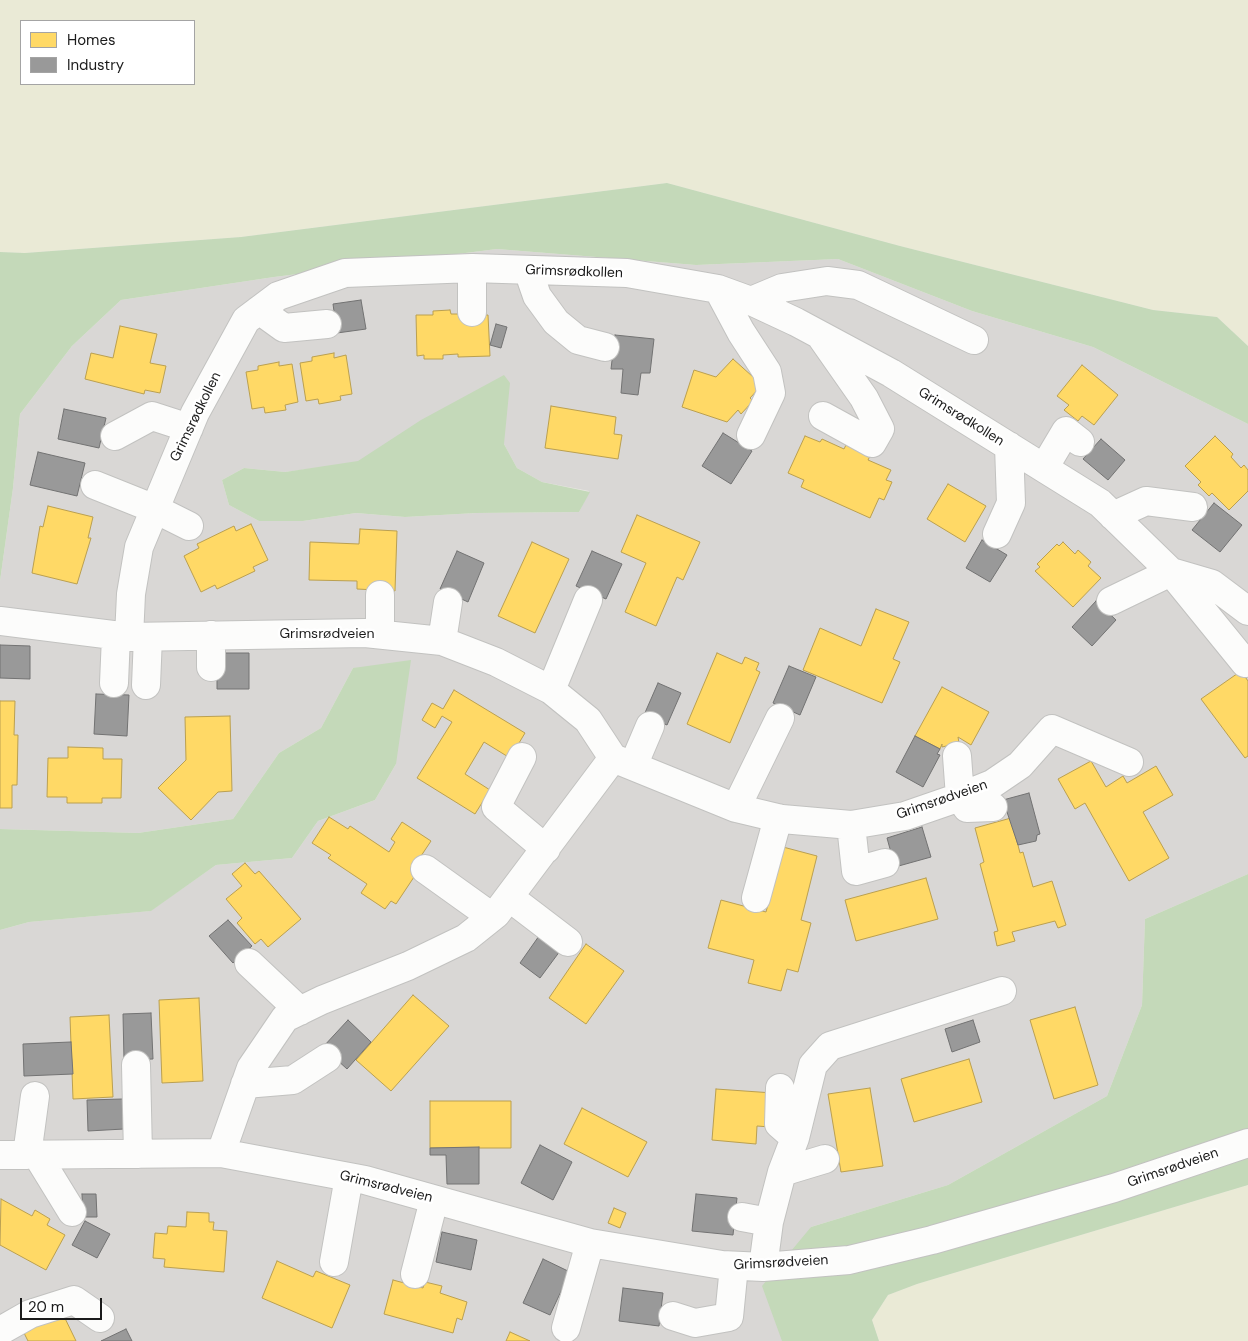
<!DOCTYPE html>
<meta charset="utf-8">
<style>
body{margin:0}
#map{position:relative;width:1248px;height:1341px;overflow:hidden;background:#eae8e4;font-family:"DM Sans",sans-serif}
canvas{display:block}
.legend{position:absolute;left:20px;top:20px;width:175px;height:65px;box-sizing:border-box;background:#fff;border:1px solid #a4a4a4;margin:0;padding:6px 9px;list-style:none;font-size:15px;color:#1b1b1b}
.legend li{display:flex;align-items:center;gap:10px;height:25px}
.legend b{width:25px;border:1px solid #a4a4a4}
.scale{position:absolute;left:20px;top:1298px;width:82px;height:22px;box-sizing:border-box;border:2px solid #1b1b1b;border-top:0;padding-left:6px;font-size:15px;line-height:18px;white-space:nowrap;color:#1b1b1b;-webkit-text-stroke:4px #fff;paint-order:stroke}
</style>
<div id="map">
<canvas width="1248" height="1341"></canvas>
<ul class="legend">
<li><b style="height:14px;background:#ffd966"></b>Homes</li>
<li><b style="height:14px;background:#999"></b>Industry</li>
</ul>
<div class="scale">20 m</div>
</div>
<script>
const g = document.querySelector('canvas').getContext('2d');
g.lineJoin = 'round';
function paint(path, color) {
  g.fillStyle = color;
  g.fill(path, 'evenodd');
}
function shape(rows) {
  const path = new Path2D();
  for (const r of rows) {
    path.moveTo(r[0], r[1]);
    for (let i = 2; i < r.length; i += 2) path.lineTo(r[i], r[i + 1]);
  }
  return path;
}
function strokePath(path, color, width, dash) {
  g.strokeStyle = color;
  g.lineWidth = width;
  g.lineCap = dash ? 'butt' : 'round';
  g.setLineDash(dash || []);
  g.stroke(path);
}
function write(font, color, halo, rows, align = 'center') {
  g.font = font + ' "DM Sans",sans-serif';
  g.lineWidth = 5;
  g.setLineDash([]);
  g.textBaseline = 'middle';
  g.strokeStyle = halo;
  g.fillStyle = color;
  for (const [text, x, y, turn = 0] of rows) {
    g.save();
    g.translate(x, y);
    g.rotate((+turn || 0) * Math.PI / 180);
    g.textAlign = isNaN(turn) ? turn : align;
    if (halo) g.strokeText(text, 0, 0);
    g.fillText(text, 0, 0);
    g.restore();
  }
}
const residential = shape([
 [497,249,696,265,838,259,972,311,1093,347,1248,424,1248,874,1145,919,1142,1005,1107,1096,948,1185,811,1227,782,1341,0,1341,0,930,29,922,150,911,216,865,292,858,318,821,375,800,396,764,353,668,321,728,279,753,233,819,138,833,0,829,0,581,13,488,20,414,72,346,121,300,274,277],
 [504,444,517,468,542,482,589,491,579,512,476,513,405,517,356,513,303,521,259,521,229,505,222,480,244,468,285,472]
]);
const farmland = shape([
 [0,0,1248,0,1248,346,1217,317,1153,310,900,246,667,183,241,237,25,253,0,252],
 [21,21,194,21,194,84,21,84],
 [1248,1185,1248,1341,879,1341,872,1320,888,1295,917,1284]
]);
const forest = shape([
 [667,183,900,246,1153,310,1217,317,1248,346,1248,424,1093,347,972,311,838,259,696,265,497,249,274,277,121,300,72,346,20,414,13,488,0,581,0,252,25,253,241,237],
 [504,375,510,383,504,444,517,468,542,482,590,492,579,512,476,513,405,517,356,513,303,521,259,521,229,505,222,480,244,468,285,472,358,461,421,420],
 [411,660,396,764,375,800,318,821,292,858,216,865,151,911,29,922,0,930,0,829,138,833,233,819,279,753,321,728,353,668],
 [1248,874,1248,1185,917,1284,888,1295,872,1320,879,1341,782,1341,762,1286,811,1227,948,1185,1107,1096,1142,1005,1145,919]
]);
const homes = shape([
 [450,310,451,314,462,314,462,316,488,315,490,356,458,357,458,354,443,355,443,359,424,359,424,355,417,356,416,315,433,315,433,311,450,310],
 [120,326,157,334,150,363,166,366,160,393,145,390,144,394,85,379,91,353,113,358,120,326],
 [334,353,334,358,346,355,352,394,340,396,341,400,319,404,318,399,306,401,300,363,312,361,312,357,334,353],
 [733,359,762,385,750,398,753,401,741,414,738,410,727,422,682,407,694,370,716,377,733,359],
 [279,362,279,366,292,364,298,402,285,405,286,410,265,413,264,407,252,409,246,372,258,370,258,366,279,362],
 [1082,365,1118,395,1094,425,1082,416,1078,421,1064,410,1069,405,1057,396,1082,365],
 [551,406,616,417,614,434,622,435,618,459,545,448,551,406],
 [805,436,820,442,822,439,844,449,846,445,870,456,868,460,891,470,886,480,892,482,884,500,879,498,870,518,801,487,804,480,788,473,805,436],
 [1215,436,1233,454,1231,457,1241,468,1244,465,1248,470,1248,491,1229,510,1212,493,1209,496,1198,485,1201,482,1185,466,1215,436],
 [948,484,986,506,965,542,927,519,948,484],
 [48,506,93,517,88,538,91,538,77,584,32,573,40,526,43,527,48,506],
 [637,515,700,542,683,580,677,577,656,626,625,612,646,563,621,552,637,515],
 [251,524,268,560,253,567,255,571,217,589,215,585,201,592,184,556,199,548,197,544,234,526,236,531,251,524],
 [360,529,397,531,395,591,357,589,357,581,309,580,310,542,359,544,360,529],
 [532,542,569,559,535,633,498,616,532,542],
 [1063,542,1075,554,1078,550,1091,562,1088,566,1101,578,1073,607,1035,571,1040,567,1037,564,1057,544,1059,546,1063,542],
 [876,609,909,622,893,659,900,662,882,703,803,670,820,628,861,646,876,609],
 [717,653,742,664,745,657,759,663,756,670,760,672,730,743,687,724,717,653],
 [1241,671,1248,681,1248,756,1245,758,1201,699,1241,671],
 [942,687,989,712,971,745,958,737,959,743,942,747,942,744,940,749,915,736,942,687],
 [454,690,525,733,510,758,484,742,465,774,490,790,475,814,417,778,452,722,442,716,435,728,422,720,432,703,443,709,454,690],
 [0,701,15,701,14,735,18,735,17,785,12,785,12,808,0,808,0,701],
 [230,716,232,791,218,792,191,820,158,788,186,760,185,717,230,716],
 [68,747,103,748,103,759,122,759,121,798,102,798,102,803,67,803,67,797,47,797,48,758,68,758,68,747],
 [1091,761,1106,787,1123,776,1127,783,1156,766,1173,795,1143,812,1169,858,1129,881,1085,803,1075,809,1058,779,1091,761],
 [329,817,348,829,350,826,389,852,395,842,391,839,402,822,431,841,413,868,418,871,396,904,391,901,385,909,361,893,367,884,328,858,331,855,312,843,329,817],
 [1011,818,1020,853,1023,852,1033,887,1052,881,1066,925,1058,928,1055,921,1012,932,1015,941,997,946,994,932,998,931,980,864,984,862,975,828,1011,818],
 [783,847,817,856,801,920,811,923,798,972,787,969,781,991,748,983,754,960,708,948,721,900,766,912,783,847],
 [245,863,255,874,259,871,301,919,268,947,261,939,255,944,237,923,242,918,226,899,242,886,232,874,245,863],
 [926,878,938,919,856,941,845,900,926,878],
 [586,944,624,971,586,1024,549,998,586,944],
 [413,995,449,1026,391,1091,356,1060,413,995],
 [199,998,203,1081,162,1083,159,1000,199,998],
 [1075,1007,1098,1085,1054,1099,1030,1020,1075,1007],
 [109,1015,113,1097,73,1099,70,1017,109,1015],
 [969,1059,982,1102,914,1122,901,1079,969,1059],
 [870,1088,883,1166,841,1172,828,1094,870,1088],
 [716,1089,773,1093,770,1127,757,1126,756,1144,712,1140,716,1089],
 [430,1101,511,1101,511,1148,430,1148,430,1101],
 [582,1108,647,1142,628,1177,564,1144,582,1108],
 [1,1199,32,1216,35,1210,50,1219,47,1225,65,1235,46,1270,0,1245,1,1199],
 [614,1208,626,1213,620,1228,608,1223,614,1208],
 [187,1212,209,1213,209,1222,214,1222,213,1230,227,1231,224,1272,164,1267,165,1259,153,1258,155,1233,167,1234,168,1226,186,1227,187,1212],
 [277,1261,313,1277,316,1271,350,1285,332,1328,262,1298,277,1261],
 [393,1280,423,1288,425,1282,442,1286,440,1293,467,1302,462,1320,457,1318,453,1333,384,1314,393,1280],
 [60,1308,76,1341,28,1341,21,1327,60,1308],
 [510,1332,530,1341,506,1341,510,1332]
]);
const industry = shape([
 [361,300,366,329,337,333,333,304,361,300],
 [496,324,507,327,501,348,490,345,496,324],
 [615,335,654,339,650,373,641,373,638,395,621,393,623,369,611,369,615,335],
 [64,409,106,418,99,448,58,439,64,409],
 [723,433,752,451,731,484,702,466,723,433],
 [1101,439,1125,460,1108,480,1083,459,1101,439],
 [38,452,85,463,77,496,30,485,38,452],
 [1214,503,1242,525,1220,552,1192,530,1214,503],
 [982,540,1007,555,990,582,966,568,982,540],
 [457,551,484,563,468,602,440,589,457,551],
 [592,551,622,564,606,599,576,586,592,551],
 [1096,601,1116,620,1092,646,1072,627,1096,601],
 [0,645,30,646,30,679,0,678,0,645],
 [217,653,249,653,249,689,217,689,217,653],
 [789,666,816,677,800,715,773,703,789,666],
 [658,683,681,693,667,725,644,715,658,683],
 [96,694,129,695,127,736,94,734,96,694],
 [915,736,940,749,937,754,940,755,923,787,896,772,915,736],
 [1029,793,1040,834,1037,835,1036,841,1018,845,1003,800,1029,793],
 [922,827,931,857,895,867,887,838,922,827],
 [228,920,252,946,233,963,209,936,228,920],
 [539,936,560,951,540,978,520,963,539,936],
 [151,1013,153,1059,124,1060,123,1014,151,1013],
 [348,1020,371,1042,347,1069,323,1047,348,1020],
 [973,1020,980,1042,952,1052,945,1029,973,1020],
 [71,1042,73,1074,24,1076,23,1044,71,1042],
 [123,1099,124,1129,88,1131,87,1100,123,1099],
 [540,1145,572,1162,553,1200,521,1183,540,1145],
 [479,1147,479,1184,447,1184,446,1155,430,1155,430,1148,479,1147],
 [82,1194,96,1194,97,1217,83,1217,82,1194],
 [696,1194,737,1198,733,1235,692,1231,696,1194],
 [85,1221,110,1234,97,1258,72,1245,85,1221],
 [442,1232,477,1240,471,1270,436,1262,442,1232],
 [543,1259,570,1272,550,1315,523,1303,543,1259],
 [623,1288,663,1293,659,1326,619,1321,623,1288],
 [126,1329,132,1341,101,1341,126,1329]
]);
const minor = shape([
 [472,268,472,312],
 [528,270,537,296,556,322,578,340,605,347],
 [718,289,741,332,767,372,771,393,751,435],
 [751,301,782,288,827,281,858,285,974,340],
 [259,310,284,328,327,324],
 [822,338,864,398,880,429,872,443,823,416],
 [115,436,152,416,189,428],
 [1044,468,1066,431,1080,442],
 [95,485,155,509,189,526],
 [1113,516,1146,501,1193,507],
 [997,534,1011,503,1009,446],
 [380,595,380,634],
 [1111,601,1171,572,1212,584,1248,611],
 [0,621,129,637,365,633,442,641,496,662,551,690,588,720,613,758,496,914,466,938,408,966,322,1000,285,1018,251,1068,221,1153],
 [129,637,131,594,139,547,195,413,246,320,278,296,345,273,472,268,627,273,718,289,751,301,796,322,891,373,1100,503,1171,572,1245,663],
 [442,641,448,602],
 [211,667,211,635],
 [114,683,116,636],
 [146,685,148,637],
 [551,690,588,600],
 [957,756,960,797,967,808,993,807],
 [522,757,496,807,546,849],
 [613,758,736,808,782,819,851,825,905,816,960,797,992,784,1020,765,1052,729,1129,762],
 [633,766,650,726],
 [736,808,780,718],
 [851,825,856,871,885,863],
 [425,869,492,917],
 [509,897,568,942],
 [756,898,778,818],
 [249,963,300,1011],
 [136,1065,138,1154],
 [245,1084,293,1080,327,1058],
 [780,1088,779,1124,795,1138],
 [0,1155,221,1153,365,1180,590,1243,722,1265,763,1267,849,1260,932,1240,1114,1188,1248,1143],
 [27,1155,35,1096],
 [37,1155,72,1212],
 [782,1172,825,1159],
 [742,1217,769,1222],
 [334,1262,349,1177],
 [763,1267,769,1222,782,1172,795,1138,813,1065,830,1046,1002,991],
 [415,1274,434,1200],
 [673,1316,695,1323,729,1317,734,1266],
 [566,1328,590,1243],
 [0,1331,30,1314,74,1300,100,1318]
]);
const streetNames = [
 ["Grimsrødkollen",574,272,2],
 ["Grimsrødkollen",196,417,-64],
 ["Grimsrødkollen",961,417,32],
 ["Grimsrødveien",327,634],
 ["Grimsrødveien",942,800,-19],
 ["Grimsrødveien",1173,1168,-19],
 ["Grimsrødveien",386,1187,14],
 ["Grimsrødveien",781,1263,-3]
];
paint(residential, '#d9d7d5');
paint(farmland, '#eaead6');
paint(forest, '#c4d9b9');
paint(homes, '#ffd966');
strokePath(homes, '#bba050', 1);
paint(industry, '#999');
strokePath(industry, '#737373', 1);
strokePath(minor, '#c2c2c0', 30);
strokePath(minor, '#fcfcfb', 28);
write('14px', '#1b1b1b', '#fff', streetNames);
</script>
